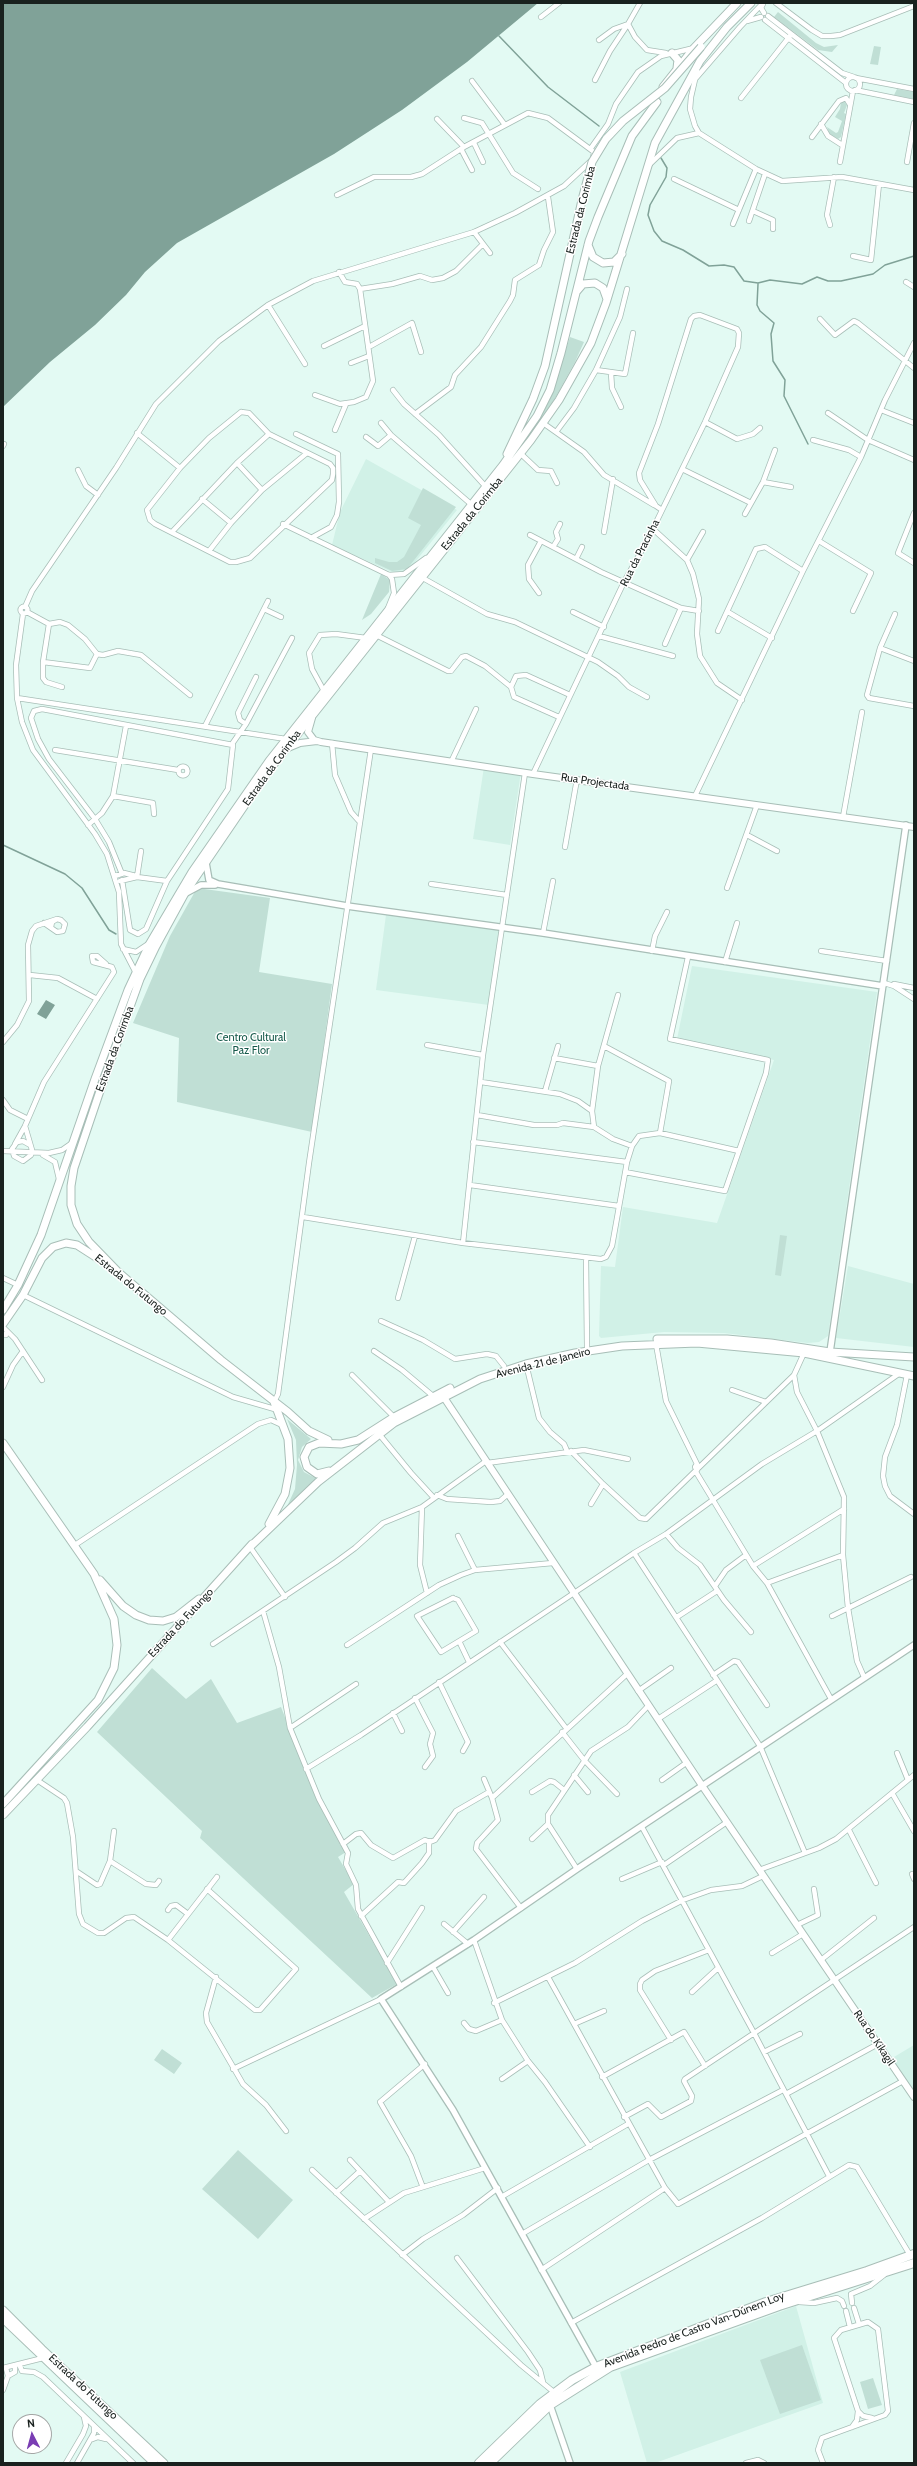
<!DOCTYPE html>
<meta charset="utf-8">
<style>
body{margin:0}
#map{position:relative;width:917px;height:2466px;overflow:hidden;background:#e3faf3;font-family:Cabin,sans-serif}
canvas{display:block}
.frame{position:absolute;inset:0;border:4px solid #19211e;pointer-events:none}
.north{position:absolute;left:12px;top:2414px;width:40px;height:40px;box-sizing:border-box;background:#fff;border:1px solid #a3a6a5;border-radius:50%;rotate:354deg;font-size:11px;font-weight:700;line-height:16px;text-align:center;color:#19211e}
.north::after{content:'';display:block;margin:auto;width:14px;height:18px;background:#793db3;clip-path:polygon(50% 0,100% 100%,50% 72%,0 100%)}
</style>
<div id="map">
<canvas width="917" height="2466"></canvas>
<div class="frame"></div>
<div class="north">N</div>
</div>
<script>
const g = document.querySelector('canvas').getContext('2d');
g.lineJoin = 'round';
function paint(path, color) {
  g.fillStyle = color;
  g.fill(path, 'evenodd');
}
function shape(rows) {
  const path = new Path2D();
  for (const r of rows) {
    if (r.length === 3) {
      path.moveTo(r[0] + r[2], r[1]);
      path.arc(r[0], r[1], r[2], 0, 2 * Math.PI);
      continue;
    }
    path.moveTo(r[0], r[1]);
    for (let i = 2; i < r.length; i += 2) path.lineTo(r[i], r[i + 1]);
  }
  return path;
}
function strokePath(path, color, width, dash) {
  g.strokeStyle = color;
  g.lineWidth = width;
  g.lineCap = dash ? 'butt' : 'round';
  g.setLineDash(dash || []);
  g.stroke(path);
}
function write(font, color, halo, rows, align = 'center') {
  g.font = font + ' Cabin,sans-serif';
  g.lineWidth = 3;
  g.setLineDash([]);
  g.textBaseline = 'middle';
  g.strokeStyle = halo;
  g.fillStyle = color;
  for (const [text, x, y, turn = 0] of rows) {
    g.save();
    g.translate(x, y);
    g.rotate((+turn || 0) * Math.PI / 180);
    g.textAlign = isNaN(turn) ? turn : align;
    if (halo) g.strokeText(text, 0, 0);
    g.fillText(text, 0, 0);
    g.restore();
  }
}
const built = shape([
 [366,459,457,510,403,577,332,545,340,512],
 [484,767,521,772,510,845,473,839],
 [386,915,499,930,489,1005,376,990],
 [692,966,877,992,828,1336,819,1342,808,1343,724,1333,664,1332,601,1338,599,1336,601,1266,615,1267,623,1207,717,1223,774,1060,677,1039],
 [848,1266,914,1284,914,1347,836,1338],
 [914,2045,914,2095,889,2060],
 [796,2306,823,2403,655,2463,647,2463,620,2372]
]);
const green = shape([
 [778,12,816,43,824,47,838,45,832,52,818,50,774,17],
 [874,46,881,47,878,65,870,64],
 [897,89,914,92,914,99,894,95],
 [844,101,847,105,844,113,846,114,841,137,838,139,829,134,827,127,836,133,838,132,842,121,835,117,840,109,841,102],
 [570,337,584,342,575,362,553,402,514,457,538,420,556,380],
 [423,488,456,507,407,569,392,571,375,563,375,558,389,562,397,562,404,557,421,525,408,518],
 [381,574,390,580,389,592,371,614,362,620],
 [197,888,270,898,259,972,332,984,312,1132,177,1102,179,1038,133,1023,170,936],
 [780,1235,787,1236,781,1276,775,1275],
 [287,1419,311,1439,302,1447,298,1460,304,1472,317,1479,285,1511,295,1489,297,1465,296,1440],
 [152,1668,186,1699,211,1679,237,1723,281,1707,319,1804,346,1852,338,1857,354,1884,344,1892,397,1984,372,1998,200,1838,202,1831,97,1732],
 [162,2049,182,2063,174,2074,154,2060],
 [238,2150,293,2200,258,2239,202,2189],
 [802,2345,821,2400,780,2414,760,2360],
 [873,2378,882,2405,868,2409,860,2382]
]);
const water = shape([
 [3,3,538,3,467,62,402,110,334,154,177,243,145,272,126,295,95,325,50,362,3,407],
 [46,1000,55,1005,46,1019,37,1014]
]);
const stream = shape([
 [499,36,548,87,599,126],
 [661,158,667,168,666,177,650,205,648,215,654,231,662,241,683,250,709,266,724,265,734,267,744,281,758,283,770,280,802,284,817,277,828,281,841,281,873,274,885,265,914,256],
 [758,284,757,305,760,311,774,323,771,334,773,361,785,380,784,396,808,444],
 [3,845,65,874,82,888,109,930,116,934]
]);
const minor = shape([
 [640,3,628,24,635,37,647,50,666,53],
 [776,3,812,30,822,36,831,36,840,35,914,6],
 [763,4,761,8,764,13],
 [768,16,842,73,854,77],
 [541,17,559,3],
 [765,20,846,83],
 [747,21,761,17],
 [599,40,614,29,628,24],
 [697,71,691,97,690,109,695,126,699,133,756,169,782,181,842,177,914,190],
 [853,84,7],
 [696,78,740,27,763,3],
 [856,78,914,89],
 [595,80,610,51,628,24],
 [472,81,505,125],
 [855,90,914,102],
 [741,98,790,36],
 [464,118,482,123,513,173,538,189],
 [437,119,464,147],
 [821,124,828,136,842,145],
 [812,137,839,101,846,98,849,103],
 [474,143,483,162],
 [591,148,608,124,616,104,638,72,661,56,694,48],
 [461,149,472,170],
 [840,162,853,91],
 [907,162,914,123],
 [649,165,677,138,699,133],
 [674,179,739,210],
 [753,211,773,220,773,229],
 [749,221,765,174],
 [733,224,756,169],
 [830,225,827,215,834,177],
 [474,232,490,253],
 [853,256,871,260,879,184],
 [906,282,914,287],
 [360,289,392,284,420,276,432,280,443,278,456,271,483,244],
 [268,305,305,364],
 [820,319,835,335,854,321,858,323,914,368],
 [324,346,365,326],
 [369,347,412,323,421,352],
 [351,363,369,356],
 [596,370,625,374,633,333],
 [611,373,612,388,621,407],
 [393,390,404,404,439,435,486,487],
 [315,395,340,404,354,402,366,397,373,381,360,289,357,284,345,282,339,272],
 [881,410,914,423],
 [241,412,249,413,269,434,330,464,333,468,333,474,332,480,250,558,236,562,230,562,155,524,150,520,147,510,180,468,209,438,241,412],
 [828,413,868,440,914,460],
 [415,414,451,387,455,375,481,347,510,301,513,295,515,280,539,265,544,250,553,232,548,197],
 [705,422,737,439,753,434,760,428],
 [381,423,391,435,472,505],
 [543,423,584,452,604,475,654,505],
 [335,430,346,404],
 [556,432,574,408,596,370,620,317,627,289],
 [137,433,180,468],
 [296,434,338,454,339,502,337,515,331,527,311,538],
 [366,437,378,446,391,435],
 [813,440,849,450,861,457],
 [3,446,4,444],
 [520,453,538,470,551,471,557,483],
 [237,463,262,490],
 [682,469,751,503],
 [78,470,86,486,98,495],
 [763,482,791,487],
 [202,499,231,523],
 [914,513,898,553,914,563],
 [745,514,763,482,775,450],
 [283,524,389,575,404,574,426,558],
 [653,529,687,560,693,574,699,599,697,634,700,656,717,683,742,700],
 [172,532,237,463,269,434],
 [604,532,613,479],
 [530,535,601,572,681,608,699,611],
 [819,541,871,573,853,611],
 [553,547,558,539,556,532,560,524],
 [209,551,231,523,262,490,307,453],
 [576,559,582,547],
 [687,560,703,532],
 [421,577,487,614,515,622,598,662,618,676,629,687,647,697],
 [539,593,529,579,528,565,541,541],
 [24,610,3.5],
 [25,607,32,591,116,468,156,404,219,341,268,305,313,281,474,232,515,213,564,186,593,159,594,152,548,118,528,113,464,147,422,174,411,177,374,177,337,195],
 [388,608,394,593,392,579,389,575],
 [264,609,281,617],
 [27,612,49,624,60,622,68,625,85,639,97,654,103,655,118,651,141,655,190,695],
 [573,612,604,627],
 [728,612,772,638],
 [23,614,16,665,17,698,22,722,33,750,95,834,107,854,119,892,121,944,136,973],
 [895,614,880,648,867,695,869,698,914,706],
 [49,624,43,662,90,668,97,654],
 [718,631,756,549,765,547,803,571],
 [376,635,448,671,451,671,462,657,466,656,485,666,511,687],
 [599,636,673,656],
 [665,644,681,608],
 [880,648,914,661],
 [43,662,43,678,46,682,62,687],
 [324,691,312,669,309,653,320,635,336,634,366,638],
 [17,698,286,739],
 [559,717,514,697,511,687,516,676,526,675,570,695],
 [246,724,240,720,238,713,256,677],
 [205,726,268,601],
 [332,743,335,775,351,812,359,821],
 [232,744,246,724,292,638],
 [55,750,178,770],
 [452,760,476,709],
 [183,771,4.5],
 [533,774,624,582,647,541,705,422,738,347,739,333,737,329,700,315,694,316,691,319,658,424,639,473,640,480,656,506,662,510],
 [113,796,153,803,154,814],
 [695,796,803,571,861,457,885,400,914,343],
 [843,817,862,712],
 [88,825,102,813,113,796,126,726],
 [747,835,777,851],
 [565,847,577,779],
 [122,874,109,842,95,819,49,759,38,739,31,718,34,711,42,709,233,745,228,789,167,881,146,929,138,934,130,930,122,880],
 [115,876,124,873,136,876],
 [137,877,141,851],
 [120,881,137,877,167,881],
 [431,884,507,895],
 [727,888,757,805],
 [44,923,57,932,63,931,65,924,61,920,57,919,52,922,51,927],
 [543,933,553,881],
 [123,949,136,952,148,944],
 [652,951,655,936,667,912],
 [821,951,887,961],
 [725,962,737,923],
 [30,975,58,978,97,999],
 [884,983,894,986,914,999],
 [894,984,914,988],
 [618,995,598,1066,592,1111,594,1127,613,1139,632,1146],
 [3,1042,17,1025,29,1001,28,945,32,931,36,926,57,919],
 [427,1045,483,1055],
 [604,1046,669,1081,660,1133],
 [554,1058,598,1066],
 [481,1082,560,1094,578,1101,592,1111],
 [545,1091,558,1046],
 [3,1100,10,1110,28,1119],
 [477,1115,534,1125,557,1125,563,1123,594,1127],
 [25,1126,32,1150,31,1155,23,1161,14,1156,12,1149,17,1142,23,1141,30,1145],
 [473,1142,627,1162],
 [15,1144,25,1126,44,1082,114,972,112,967,93,962,92,956,97,956,106,964],
 [3,1151,49,1153,62,1150,72,1143],
 [43,1155,55,1162,59,1179],
 [625,1172,725,1191,766,1073,768,1060,670,1039,688,957],
 [470,1185,619,1206],
 [303,1217,463,1243,601,1259,606,1257,612,1246,627,1162,632,1146,639,1136,660,1133,739,1151],
 [463,1243,483,1055,525,773],
 [586,1259,587,1347],
 [3,1278,18,1285],
 [23,1295,233,1397,278,1410],
 [398,1298,415,1236],
 [381,1321,423,1340,455,1359,487,1354,496,1356,504,1366],
 [3,1327,15,1339,42,1380],
 [3,1334,6,1335],
 [656,1344,666,1401,697,1464,695,1467,697,1470],
 [374,1351,402,1370,433,1396],
 [804,1353,794,1375,797,1392,817,1431,844,1497,843,1555,848,1608,857,1661,864,1677],
 [526,1364,539,1418,550,1432,564,1444,567,1451],
 [352,1375,394,1417],
 [907,1375,897,1425,885,1457,883,1476,885,1486,890,1496,914,1514],
 [3,1387,13,1365,23,1351],
 [732,1390,766,1402],
 [274,1402,278,1394,309,1163,371,749],
 [379,1434,411,1473,434,1498],
 [571,1451,603,1484,640,1518,646,1519,794,1375],
 [487,1463,584,1450,628,1459],
 [696,1472,753,1566,767,1583,831,1699],
 [437,1495,447,1499,491,1502,500,1501,508,1494],
 [591,1504,603,1484],
 [666,1534,678,1548,700,1565,724,1600,751,1632],
 [458,1536,475,1570],
 [75,1545,258,1424,271,1420,282,1425],
 [250,1547,285,1597],
 [634,1553,760,1746,805,1853],
 [753,1566,844,1509],
 [767,1583,843,1555],
 [715,1586,726,1570,746,1555],
 [427,1593,420,1565,422,1507,486,1461],
 [453,1598,458,1600,476,1631,441,1652,417,1616,453,1598],
 [263,1611,279,1667,290,1728,319,1799,348,1853,346,1864,356,1885,358,1909,401,1987],
 [832,1616,911,1577],
 [677,1617,717,1591],
 [500,1642,566,1728],
 [460,1643,469,1662],
 [213,1644,336,1562,355,1548,383,1523,422,1507],
 [347,1645,439,1585,461,1575,475,1570,553,1563],
 [713,1675,734,1661,738,1662,767,1705],
 [439,1682,468,1742,463,1751],
 [638,1691,671,1668],
 [415,1698,433,1733,430,1744,433,1756,425,1767],
 [393,1713,402,1731],
 [658,1719,716,1681],
 [290,1728,356,1684],
 [562,1732,584,1760,617,1794],
 [897,1753,908,1780],
 [306,1769,361,1735,634,1553,666,1534,762,1464,817,1431,900,1373],
 [574,1775,588,1792],
 [484,1779,492,1798,498,1820,477,1843,476,1849,521,1908],
 [37,1780,64,1798,67,1803,73,1837,79,1914,83,1924,98,1933,104,1933,126,1918,134,1917,168,1940,255,2010,260,2010,296,1969,207,1889],
 [662,1780,686,1763],
 [532,1792,550,1781,554,1782,564,1790],
 [892,1793,914,1831],
 [492,1798,627,1674],
 [642,1827,754,2033,829,2176],
 [849,1830,876,1883],
 [532,1839,548,1824],
 [343,1844,356,1834,361,1833,371,1845,393,1858,425,1840,430,1842,435,1840,456,1811,489,1792],
 [110,1861,146,1884,156,1885,159,1881],
 [664,1865,727,1822],
 [577,1869,548,1824,548,1815,591,1751,628,1727,648,1706],
 [759,1870,819,1848,836,1839,914,1775],
 [76,1871,97,1885,100,1884,110,1861,114,1831],
 [912,1874,914,1879],
 [622,1879,662,1862],
 [168,1910,171,1906,176,1905,188,1914],
 [361,1916,398,1882,404,1883,422,1863,429,1853,429,1841],
 [444,1924,468,1944],
 [797,1925,818,1915,814,1889],
 [453,1932,484,1897],
 [168,1940,217,1877],
 [474,1940,502,2020,528,2061,545,2082,590,2147],
 [772,1953,803,1934],
 [821,1960,874,1918],
 [387,1963,422,1908],
 [433,1967,448,1993],
 [216,1977,206,2013,207,2022,243,2084,266,2105,286,2131],
 [548,1977,665,2188,678,2204,903,2081],
 [692,1992,718,1968],
 [494,2003,575,1963,642,1921,683,1900,711,1890,742,1886,763,1876],
 [464,2023,469,2029,476,2031,502,2020],
 [574,2024,604,2011],
 [671,2040,640,1990,640,1984,642,1980,655,1971,709,1950],
 [764,2052,800,2034],
 [233,2069,381,1999],
 [602,2077,684,2032,705,2066],
 [502,2079,528,2061],
 [786,2094,878,2044],
 [624,2117,648,2104,661,2117,691,2101,692,2096,684,2081,685,2079,914,1927],
 [350,2160,388,2201],
 [312,2170,521,2365,555,2393],
 [422,2185,411,2156,380,2102,425,2064],
 [336,2193,360,2171],
 [503,2196,628,2124],
 [364,2219,404,2193,485,2168],
 [522,2234,649,2160,783,2090],
 [402,2255,423,2239,463,2215,498,2188],
 [457,2258,528,2352,540,2370,543,2382],
 [541,2270,665,2188],
 [799,2302,814,2303,837,2298,842,2301,844,2306],
 [852,2303,851,2294,870,2286,884,2275],
 [854,2308,859,2324],
 [846,2311,850,2327],
 [571,2323,762,2218,849,2165,857,2167,910,2255],
 [19,2364,22,2371,34,2372,43,2377,133,2463],
 [3,2368,43,2358],
 [8,2376,15,2372,15,2365],
 [3,2390,8,2376,6,2368],
 [858,2411,863,2416,872,2418],
 [90,2440,98,2437,106,2439],
 [66,2463,83,2434,86,2426,84,2417],
 [77,2463,94,2433,94,2427],
 [746,2463,758,2460,764,2463],
 [823,2463,818,2450,822,2438,885,2415,888,2411,878,2329,868,2322,841,2330,834,2338,858,2411,857,2420,852,2427]
]);
const tertiary = shape([
 [206,863,209,880,218,884,347,906,543,933,883,986],
 [186,893,201,885,215,885],
 [830,1352,906,825],
 [596,2367,453,2110,381,1999,474,1940,577,1869,914,1645],
 [550,2405,570,2463]
]);
const secondary = shape([
 [312,718,308,732,314,740,321,742,533,774,914,827],
 [288,748,300,743,317,741],
 [443,1396,703,1787,914,2097]
]);
const primary = shape([
 [672,53,678,60,677,68],
 [663,87,694,48,737,3],
 [588,245,593,257,603,263,614,262,622,254],
 [577,291,583,284,595,283,603,288,607,299],
 [507,454,533,399,545,366,582,200],
 [118,1272,221,1360,288,1412,309,1431,328,1440],
 [121,1275,89,1242,77,1224,71,1205,71,1186,74,1168,103,1082,140,979,156,946,185,893,266,774,531,440,559,400,591,343,606,303,655,143,700,61,727,27,751,3],
 [3,1310,18,1285,41,1235,95,1079,128,990,150,943,192,872,269,761,503,465,537,416,550,390,561,353,589,241,598,217,632,136,657,102],
 [3,1324,23,1295,42,1258,53,1247,66,1243,77,1245,105,1263],
 [657,1339,727,1339,771,1343,830,1352,914,1357],
 [3,1443,94,1574,114,1619,117,1645,114,1668,98,1700,3,1804],
 [329,1471,317,1474,307,1467,304,1457,309,1447,319,1443,341,1444,358,1440,394,1417,450,1388],
 [269,1524,285,1494,290,1468,288,1439,274,1402],
 [250,1547,318,1482,394,1423,480,1379,526,1364,575,1353,622,1346,697,1343,804,1353,914,1376],
 [100,1580,123,1606,136,1615,149,1620,163,1621,176,1617,199,1599],
 [3,1815,87,1727,252,1544],
 [3,2310,42,2349,164,2463],
 [3,2319,154,2463]
]);
const trunk = shape([
 [479,2463,540,2404,572,2380,596,2367,766,2302,867,2271,914,2254],
 [490,2463,550,2405,610,2367,779,2306,914,2263]
]);
const primaryBridge = shape([
 [582,200,592,162,606,139,623,121,665,88,701,47]
]);
const streetNames = [
 ["Estrada da Corimba",581,210,-76],
 ["Estrada da Corimba",472,514,-51],
 ["Rua da Pracinha",640,553,-63],
 ["Estrada da Corimba",272,768,-54],
 ["Rua Projectada",595,782,8],
 ["Estrada da Corimba",115,1049,-70],
 ["Estrada do Futungo",131,1285,39],
 ["Avenida 21 de Janeiro",543,1363,-14],
 ["Estrada do Futungo",181,1623,-47],
 ["Rua do Kikagil",874,2038,56],
 ["Avenida Pedro de Castro Van-Dúnem Loy",694,2330,-21],
 ["Estrada do Futungo",83,2387,43]
];
const parkNames = [
 ["Centro Cultural",251,1038],
 ["Paz Flor",251,1051]
];
paint(built, '#d1f1e7');
paint(green, '#c0dfd5');
paint(water, '#80a298');
strokePath(stream, '#80a298', 1.5);
strokePath(minor, '#a8beb7', 6);
strokePath(tertiary, '#a8beb7', 8);
strokePath(secondary, '#a8beb7', 8);
strokePath(primary, '#a8beb7', 9);
strokePath(trunk, '#a8beb7', 10);
strokePath(minor, '#fff', 4.5);
strokePath(tertiary, '#fff', 5.5);
strokePath(secondary, '#fff', 6);
strokePath(primary, '#fff', 7);
strokePath(trunk, '#fff', 8);
strokePath(primaryBridge, '#a8beb7', 9, []);
strokePath(primaryBridge, '#fff', 7);
write('11px', '#19211e', '#fff', streetNames);
write('11px', '#15594a', '#fff', parkNames);
</script>
